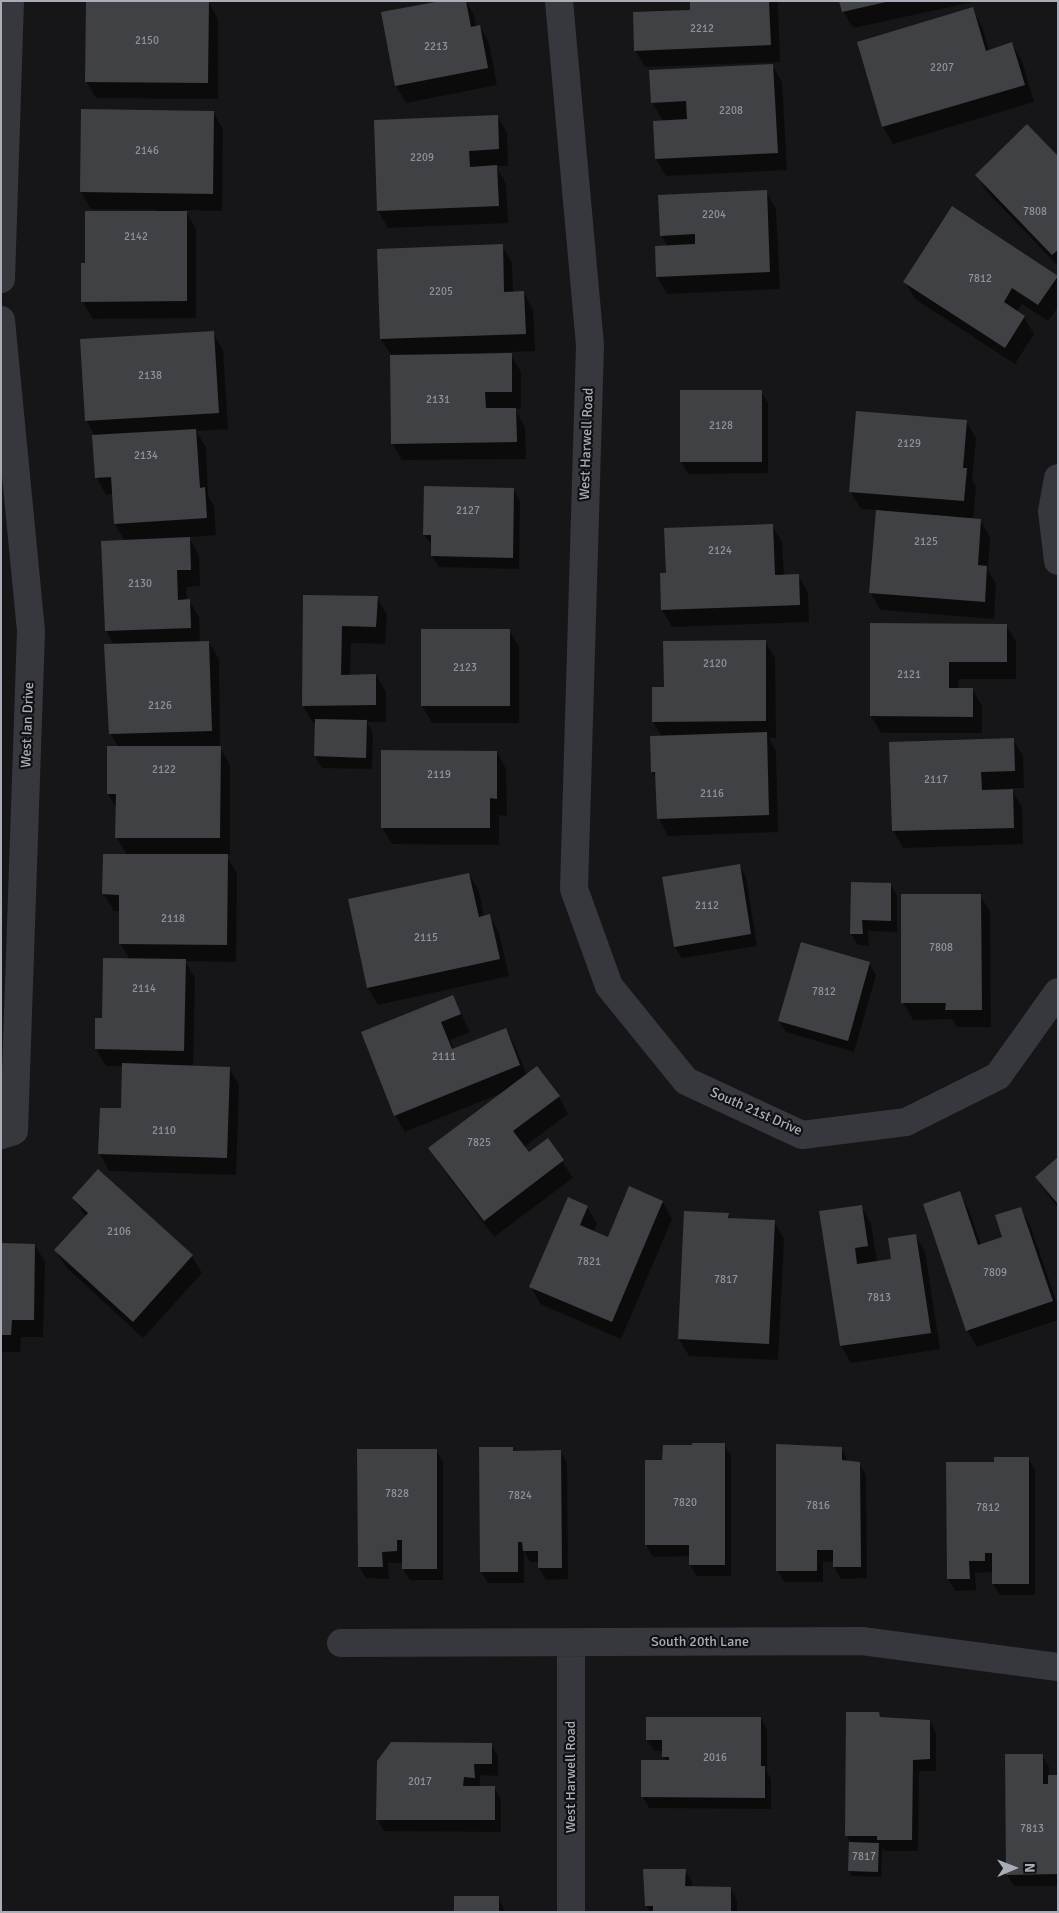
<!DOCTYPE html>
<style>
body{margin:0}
#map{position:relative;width:1059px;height:1913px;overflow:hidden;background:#161618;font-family:Signika,sans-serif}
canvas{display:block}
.frame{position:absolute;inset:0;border:2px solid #a8adb8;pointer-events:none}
.north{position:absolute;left:989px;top:1843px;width:50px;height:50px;-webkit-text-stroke:4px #111113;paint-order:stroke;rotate:89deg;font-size:14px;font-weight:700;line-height:20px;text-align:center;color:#a8adb8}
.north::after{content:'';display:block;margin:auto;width:18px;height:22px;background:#a8adb8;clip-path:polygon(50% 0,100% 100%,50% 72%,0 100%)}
</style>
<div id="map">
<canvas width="1059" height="1913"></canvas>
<div class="frame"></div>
<div class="north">N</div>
</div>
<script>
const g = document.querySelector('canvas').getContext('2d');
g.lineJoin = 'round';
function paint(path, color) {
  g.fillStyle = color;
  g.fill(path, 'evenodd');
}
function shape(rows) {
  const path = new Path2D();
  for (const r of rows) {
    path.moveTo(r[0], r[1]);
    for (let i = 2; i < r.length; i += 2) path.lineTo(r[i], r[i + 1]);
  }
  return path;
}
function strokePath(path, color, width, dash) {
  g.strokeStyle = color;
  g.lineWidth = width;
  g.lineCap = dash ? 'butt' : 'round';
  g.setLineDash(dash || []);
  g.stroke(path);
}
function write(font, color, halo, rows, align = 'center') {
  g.font = font + ' Signika,sans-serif';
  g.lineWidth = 4.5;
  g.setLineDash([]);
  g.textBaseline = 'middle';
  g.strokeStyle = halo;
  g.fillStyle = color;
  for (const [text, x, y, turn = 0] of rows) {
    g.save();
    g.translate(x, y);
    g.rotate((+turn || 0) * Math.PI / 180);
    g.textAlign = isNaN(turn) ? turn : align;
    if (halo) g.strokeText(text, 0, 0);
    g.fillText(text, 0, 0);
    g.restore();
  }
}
const shadow = shape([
 [208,1,218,19,218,99,96,98,86,81],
 [466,1,474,15,476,27,480,26,489,43,497,85,406,103,396,86],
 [691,1,778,1,780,62,645,67,635,50,692,11],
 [841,1,978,1,853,28,843,11],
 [972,9,982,26,989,51,1012,44,1022,61,1034,102,893,144,883,127],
 [772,65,782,82,787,170,666,176,656,159,655,122,664,122,652,102],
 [213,112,223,129,222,211,185,210,196,229,196,318,93,319,83,302,156,210,91,209,81,192],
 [497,116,507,133,508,166,496,166,506,184,508,223,388,228,378,211,375,121],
 [1058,158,1058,266,987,192,977,175],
 [766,192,776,209,780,289,667,294,657,277,668,247,662,236],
 [502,246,512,263,513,293,524,293,533,310,535,351,487,353,487,355,511,355,521,372,521,409,515,409,525,427,526,459,402,460,392,443,391,355,381,339],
 [1057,277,1058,307,1048,321,1022,304,1017,312,1024,317,1034,334,1015,364,915,299,905,282],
 [213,333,223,350,228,429,196,431,206,447,208,496,214,506,216,535,189,537,199,555,200,586,186,587,187,600,189,600,199,617,200,642,209,642,219,659,220,748,230,765,230,855,226,855,237,873,236,962,185,961,195,978,193,1067,229,1068,239,1085,236,1175,109,1171,100,1154,122,1110,123,1066,106,1066,96,1049,96,1020,103,1020,130,960,120,943,120,911,114,911,104,894,104,855,127,855,116,837,117,809,108,794,119,748,110,733,114,645,106,631,103,542,125,541,115,524,113,494,106,495,96,477,95,436,86,420],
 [761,391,768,403,768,473,688,474,681,462],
 [966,421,976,438,972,480,976,486,973,520,980,520,990,537,988,570,996,584,994,619,880,610,871,593,877,510,861,509,851,492],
 [513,489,520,501,519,569,439,567,432,556,432,546,424,535],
 [772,525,782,542,784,576,798,575,808,593,809,622,672,627,662,610,667,575],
 [304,597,377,597,387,615,385,644,351,643,350,676,376,675,386,692,386,722,367,722,373,733,372,769,322,768,315,756,316,723,313,723,303,706],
 [871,625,1006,625,1016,642,1016,679,959,679,958,689,972,689,982,706,982,733,881,733,871,716],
 [509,630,519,647,519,723,432,723,422,706],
 [765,641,775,658,776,738,769,738,776,751,778,832,668,836,659,819,657,780,652,772,662,737,653,722,665,688],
 [1013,739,1023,756,1024,788,1011,788,1022,807,1023,844,903,848,893,830],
 [497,752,506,769,507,816,499,815,499,845,392,844,382,827],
 [739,865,746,877,757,946,682,958,675,947],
 [469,874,479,891,484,917,490,916,499,933,509,976,378,1005,368,988],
 [891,884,897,896,897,932,868,931,869,946,858,945,851,934],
 [980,895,990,912,991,1027,957,1027,952,1019,913,1020,903,1002],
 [869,963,876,975,854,1052,786,1032,779,1021],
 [453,996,470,1032,450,1040,454,1049,505,1029,515,1046,527,1075,559,1097,568,1114,524,1147,529,1154,548,1140,573,1178,494,1237,440,1165,430,1148,502,1093,405,1132,395,1115],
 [1058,1159,1058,1208,1036,1178],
 [99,1170,192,1256,202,1273,143,1338,66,1267,56,1250,86,1217,74,1199],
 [959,1193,969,1210,981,1245,1004,1238,1020,1208,1030,1225,1058,1306,1058,1320,977,1347,967,1330],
 [663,1202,672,1219,621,1339,540,1304,531,1286,587,1207,597,1224,593,1232,608,1238],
 [861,1206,871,1223,877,1262,892,1260,915,1235,925,1252,940,1349,851,1363,841,1346,821,1212],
 [728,1214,731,1219,774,1221,784,1239,778,1360,689,1356,679,1339],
 [1,1245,35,1245,45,1262,43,1337,21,1337,20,1352,1,1352],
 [724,1444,731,1456,731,1576,697,1576,690,1565,690,1556,653,1557,646,1545,646,1462,664,1461],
 [512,1449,514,1452,561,1452,567,1463,568,1579,546,1580,539,1568,539,1562,530,1562,524,1551,524,1583,488,1583,481,1572],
 [842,1449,848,1462,859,1463,866,1475,867,1578,841,1579,834,1567,834,1561,823,1562,823,1582,784,1582,778,1571],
 [436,1450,443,1462,443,1580,410,1580,403,1569,403,1563,388,1563,389,1579,366,1578,359,1567],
 [1028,1458,1035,1470,1035,1595,1000,1595,993,1584,993,1572,975,1573,976,1590,955,1591,948,1579,947,1464,995,1463],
 [879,1714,881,1718,930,1721,936,1733,936,1771,919,1771,918,1851,885,1851,882,1846,881,1877,852,1876,849,1871,851,1843,847,1836],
 [761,1718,767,1730,767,1772,771,1779,771,1809,649,1808,643,1797,666,1761,663,1751,654,1751,647,1740],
 [491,1744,498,1756,498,1776,480,1775,480,1787,494,1787,501,1799,501,1832,384,1831,378,1820],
 [1042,1755,1049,1767,1049,1776,1058,1776,1058,1886,1014,1886,1007,1875],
 [685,1870,692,1882,692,1888,730,1888,737,1900,737,1912,650,1912,646,1905],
 [498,1897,505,1912,455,1912]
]);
const building = shape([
 [86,1,209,1,208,83,85,82],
 [441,1,466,1,471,27,480,25,488,68,395,86,381,12],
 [690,1,769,1,771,45,634,51,633,12,690,10],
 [839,1,886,1,886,2,842,12],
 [973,7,986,51,1012,42,1025,85,882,127,857,42],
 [773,64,778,153,655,159,653,121,687,119,686,101,651,103,649,70],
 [81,109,214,111,213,194,80,192],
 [498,115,499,149,469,151,470,167,497,165,499,206,377,211,374,120],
 [1027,124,1058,156,1058,250,1052,255,975,175],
 [767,190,770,272,656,277,655,246,695,244,695,234,660,236,658,195],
 [952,206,1058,276,1038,305,1012,288,1004,302,1025,316,1005,348,903,282],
 [85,211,187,211,187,301,81,302,81,263,85,263],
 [503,244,504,292,524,291,526,334,380,339,377,249],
 [214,331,219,413,85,421,80,339],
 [512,353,512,392,485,392,486,408,516,408,517,442,391,444,390,355],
 [680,390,762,390,762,462,680,462],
 [856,411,967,420,963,468,967,468,964,501,849,492],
 [196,429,200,488,205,487,207,518,114,524,111,477,95,478,92,435],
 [424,486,514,488,513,558,431,556,431,535,423,535],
 [876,510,981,519,978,565,987,566,985,602,869,593],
 [773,524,775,575,799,574,800,605,661,610,660,573,666,573,664,528],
 [190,537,191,570,177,570,178,600,190,599,191,628,105,631,101,541],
 [303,595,378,596,376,627,342,626,341,675,376,674,376,705,302,706],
 [870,623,1007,624,1007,662,949,662,949,688,973,688,973,717,870,716],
 [421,629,510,629,510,706,421,706],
 [766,640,766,721,652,722,652,687,664,687,663,641],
 [209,641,212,731,109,734,104,644],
 [315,719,367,720,366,758,314,756],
 [767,732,769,815,657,819,655,772,651,772,650,736],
 [1014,738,1015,771,981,772,982,790,1013,789,1014,828,892,831,889,742],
 [107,746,221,746,220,838,115,838,116,794,107,794],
 [381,750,497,751,497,799,490,798,490,828,381,828],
 [103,854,228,854,227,945,119,944,119,895,102,894],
 [740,864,751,934,674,947,662,877],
 [469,873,479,917,490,914,500,959,367,988,348,899],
 [851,882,891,883,891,921,862,920,863,934,850,934],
 [901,894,981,894,982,1010,945,1010,946,1003,901,1003],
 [801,942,870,962,848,1041,778,1021],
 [103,958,186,959,184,1051,95,1049,95,1018,102,1018],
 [453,995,461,1014,441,1022,452,1049,506,1028,520,1065,394,1116,361,1032],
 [122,1063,230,1067,227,1158,98,1154,100,1108,121,1108],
 [537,1066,560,1096,513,1131,529,1152,548,1138,564,1160,484,1221,428,1148],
 [1058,1157,1058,1204,1035,1177],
 [98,1169,193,1255,133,1322,54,1250,88,1213,72,1198],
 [629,1186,663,1201,612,1322,529,1287,568,1197,588,1206,580,1225,608,1237],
 [960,1191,978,1245,1002,1237,995,1215,1021,1207,1053,1301,966,1331,923,1204],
 [862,1205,868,1246,855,1248,857,1264,891,1259,888,1238,916,1234,931,1333,840,1346,819,1211],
 [684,1211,729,1213,728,1218,775,1220,769,1344,678,1339],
 [1,1243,35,1244,34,1320,12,1320,11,1335,1,1335],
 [692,1443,725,1443,725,1565,689,1565,689,1545,645,1545,645,1460,662,1460,663,1445,692,1445],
 [776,1444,842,1447,842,1460,860,1462,861,1567,833,1567,833,1550,817,1550,817,1571,776,1571],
 [479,1447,513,1447,513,1451,561,1450,562,1568,538,1568,538,1551,523,1551,522,1542,518,1542,518,1572,480,1572],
 [357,1449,437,1449,437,1569,402,1569,402,1540,397,1540,397,1551,382,1552,383,1567,358,1567],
 [994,1457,1029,1457,1029,1584,992,1584,992,1553,985,1553,985,1561,969,1561,970,1579,947,1579,946,1462,994,1462],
 [846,1712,879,1712,880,1717,930,1720,930,1759,913,1760,912,1840,877,1840,877,1836,845,1836],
 [646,1717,761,1717,761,1766,765,1766,765,1798,641,1797,641,1760,669,1760,669,1757,662,1757,662,1740,646,1740],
 [391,1742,492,1743,492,1764,474,1764,475,1778,464,1777,463,1786,495,1786,495,1820,376,1820,377,1761],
 [1005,1754,1043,1754,1043,1784,1048,1784,1048,1775,1058,1775,1058,1874,1006,1875],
 [849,1842,879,1843,878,1872,848,1871],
 [643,1869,686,1869,685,1886,731,1887,731,1912,653,1912,653,1906,645,1906],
 [454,1896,499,1896,499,1912,454,1912]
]);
const minor = shape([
 [559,1,590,345,574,889,609,986,686,1081,802,1135,906,1122,998,1076,1058,992],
 [1,279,10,1],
 [1,320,31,631,14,1131,1,1135],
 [1058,478,1052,511,1058,561],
 [341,1643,862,1641,1058,1667],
 [571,1643,571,1912]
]);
const numberNames = [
 ["2212",702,29],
 ["2150",147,41],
 ["2213",436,47],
 ["2207",942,68],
 ["2208",731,111],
 ["2146",147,151],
 ["2209",422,158],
 ["7808",1035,212],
 ["2204",714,215],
 ["2142",136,237],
 ["7812",980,279],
 ["2205",441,292],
 ["2138",150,376],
 ["2131",438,400],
 ["2128",721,426],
 ["2129",909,444],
 ["2134",146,456],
 ["2127",468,511],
 ["2125",926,542],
 ["2124",720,551],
 ["2130",140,584],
 ["2120",715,664],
 ["2123",465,668],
 ["2121",909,675],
 ["2126",160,706],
 ["2122",164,770],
 ["2119",439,775],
 ["2117",936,780],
 ["2116",712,794],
 ["2112",707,906],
 ["2118",173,919],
 ["2115",426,938],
 ["7808",941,948],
 ["2114",144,989],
 ["7812",824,992],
 ["2111",444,1057],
 ["2110",164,1131],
 ["7825",479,1143],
 ["2106",119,1232],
 ["7821",589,1262],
 ["7809",995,1273],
 ["7817",726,1280],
 ["7813",879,1298],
 ["7828",397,1494],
 ["7824",520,1496],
 ["7820",685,1503],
 ["7816",818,1506],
 ["7812",988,1508],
 ["2016",715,1758],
 ["2017",420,1782],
 ["7813",1032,1829],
 ["7817",864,1857]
];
const streetNames = [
 ["West Harwell Road",587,444,-88],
 ["West Ian Drive",28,725,-88],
 ["South 21st Drive",756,1112,24],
 ["South 20th Lane",700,1642],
 ["West Harwell Road",571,1777,-90]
];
paint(shadow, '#0007');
paint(building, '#404145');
strokePath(minor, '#37383d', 28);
write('11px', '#8e929b', null, numberNames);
write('14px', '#a8adb8', '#111113', streetNames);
</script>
